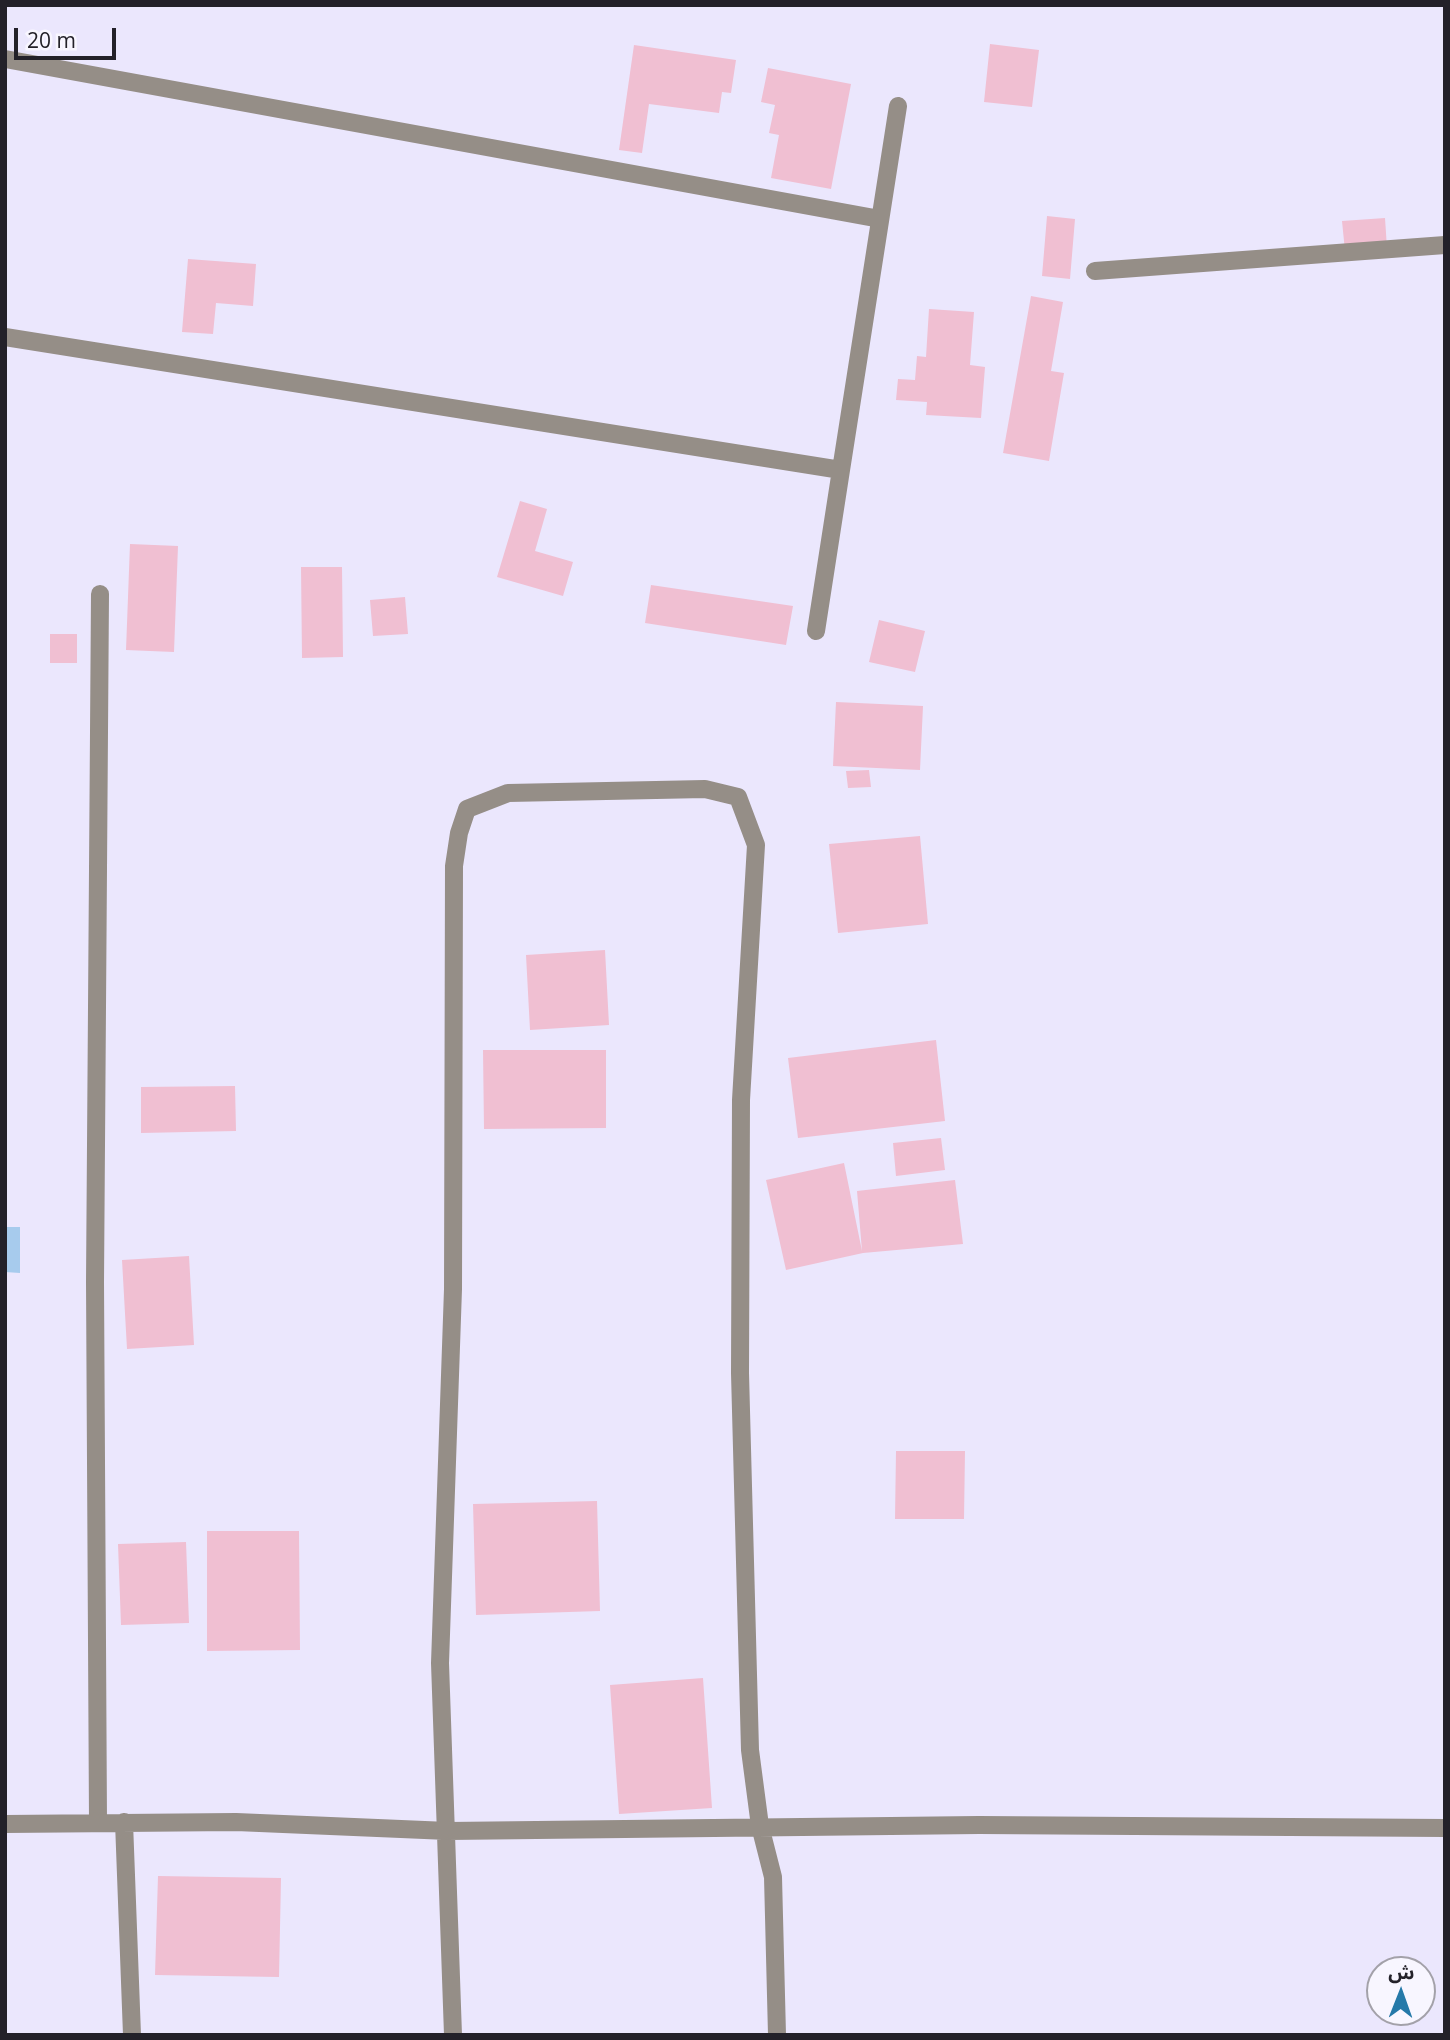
<!DOCTYPE html>
<meta charset="utf-8">
<style>
body{margin:0}
#map{position:relative;width:1450px;height:2040px;overflow:hidden;background:#ebe7fd;font-family:"Open Sans","Noto Sans Arabic",sans-serif}
canvas{display:block}
.frame{position:absolute;inset:0;border:7px solid #232129;pointer-events:none}
.north{position:absolute;left:1366px;top:1956px;width:70px;height:70px;box-sizing:border-box;background:#f8f6ff;border:2px solid #a3a1a9;border-radius:50%;rotate:1deg;font-size:19px;font-weight:700;line-height:28px;text-align:center;color:#232129}
.north::after{content:'';display:block;margin:auto;width:24px;height:32px;background:#2579a9;clip-path:polygon(50% 0,100% 100%,50% 72%,0 100%)}
.scale{position:absolute;left:14px;top:28px;width:102px;height:32px;box-sizing:border-box;border:4px solid #232129;border-top:0;padding-left:9px;font-size:21px;line-height:24px;white-space:nowrap;color:#232129;-webkit-text-stroke:5px #f8f6ff;paint-order:stroke}
</style>
<div id="map">
<canvas width="1450" height="2040"></canvas>
<div class="frame"></div>
<div class="north">ش</div>
<div class="scale">20 m</div>
</div>
<script>
const g = document.querySelector('canvas').getContext('2d');
g.lineJoin = 'round';
function paint(path, color) {
  g.fillStyle = color;
  g.fill(path, 'evenodd');
}
function shape(rows) {
  const path = new Path2D();
  for (const r of rows) {
    path.moveTo(r[0], r[1]);
    for (let i = 2; i < r.length; i += 2) path.lineTo(r[i], r[i + 1]);
  }
  return path;
}
function strokePath(path, color, width, dash) {
  g.strokeStyle = color;
  g.lineWidth = width;
  g.lineCap = dash ? 'butt' : 'round';
  g.setLineDash(dash || []);
  g.stroke(path);
}
const water = shape([
 [5,1227,20,1227,20,1273,5,1272]
]);
const building = shape([
 [990,44,1039,50,1032,107,984,102],
 [634,45,736,60,731,93,722,92,719,113,649,104,642,153,619,150],
 [768,68,851,84,831,189,771,178,779,135,769,133,775,105,761,102],
 [1047,216,1075,219,1070,279,1042,276],
 [1385,218,1387,248,1345,251,1342,221],
 [188,259,256,264,253,306,216,303,213,334,182,332],
 [1031,296,1063,302,1051,371,1064,373,1049,461,1003,453],
 [929,309,974,312,970,365,985,367,981,418,926,415,927,402,896,400,898,379,915,380,917,356,926,357],
 [520,501,547,509,535,551,573,562,563,596,497,577],
 [130,544,178,546,174,652,126,650],
 [301,567,342,567,343,657,302,658],
 [651,585,793,606,786,645,645,623],
 [405,597,408,634,373,636,370,600],
 [879,620,925,631,915,672,869,662],
 [50,634,77,634,77,663,50,663],
 [836,702,923,706,920,770,833,766],
 [869,770,871,787,848,788,846,771],
 [920,836,928,924,838,933,829,844],
 [605,950,609,1025,530,1030,526,955],
 [936,1040,945,1121,798,1138,788,1058],
 [483,1050,606,1050,606,1128,484,1129],
 [235,1086,236,1131,141,1133,141,1087],
 [941,1138,945,1170,896,1176,893,1143],
 [844,1163,862,1251,857,1191,955,1180,963,1244,863,1253,786,1270,766,1180],
 [189,1256,194,1345,127,1349,122,1260],
 [896,1451,965,1451,964,1519,895,1519],
 [597,1501,600,1611,476,1615,473,1504],
 [207,1531,299,1531,300,1650,207,1651],
 [186,1542,189,1623,121,1625,118,1544],
 [703,1678,712,1808,619,1814,610,1685],
 [158,1876,281,1878,279,1977,155,1975]
]);
const minor = shape([
 [5,59,880,219],
 [1095,271,1445,245],
 [5,337,841,470,898,106],
 [816,631,841,470],
 [98,1822,95,1281,100,594],
 [124,1822,132,2035],
 [5,1824,236,1822,448,1831,979,1825,1445,1828],
 [453,2035,440,1663,453,1289,454,866,459,833,467,809,508,793,705,789,738,797,756,845,741,1100,740,1373,750,1750,760,1826,773,1877,777,2035]
]);
paint(water, '#a7cbed');
paint(building, '#f0bfd2');
strokePath(minor, '#958e87', 18);
</script>
